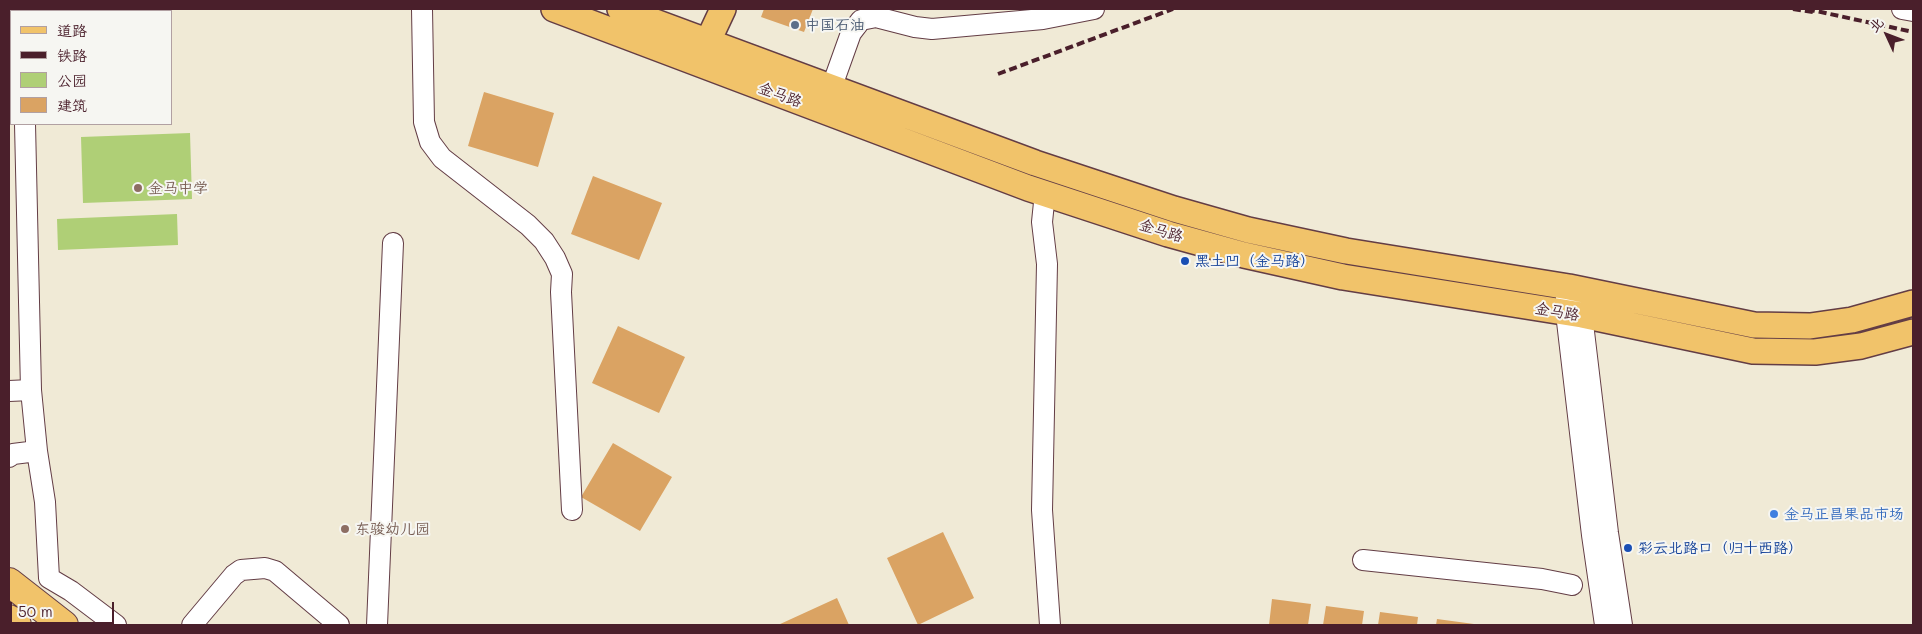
<!DOCTYPE html>
<meta charset="utf-8">
<style>
body{margin:0}
#map{position:relative;width:1922px;height:634px;overflow:hidden;background:#f0ead6;font-family:Mali,"LXGW WenKai TC",sans-serif}
canvas{display:block}
.frame{position:absolute;inset:0;border:10px solid #4a1f2b;pointer-events:none}
.legend{position:absolute;left:10px;top:10px;width:162px;height:115px;box-sizing:border-box;background:#f6f6f2;border:1px solid #b1a0a2;margin:0;padding:6px 9px;list-style:none;font-size:15px;color:#4a1f2b}
.legend li{display:flex;align-items:center;gap:10px;height:25px}
.legend b{width:25px;border:1px solid #b1a0a2}
.north{position:absolute;left:1862px;top:10px;width:50px;height:50px;-webkit-text-stroke:4px #f6f6f2;paint-order:stroke;rotate:313deg;font-size:14px;font-weight:700;line-height:20px;text-align:center;color:#4a1f2b}
.north::after{content:'';display:block;margin:auto;width:18px;height:22px;background:#4a1f2b;clip-path:polygon(50% 0,100% 100%,50% 72%,0 100%)}
.scale{position:absolute;left:10px;top:602px;width:104px;height:22px;box-sizing:border-box;border:2px solid #4a1f2b;border-top:0;padding-left:6px;font-size:15px;line-height:18px;white-space:nowrap;color:#4a1f2b;-webkit-text-stroke:4px #f6f6f2;paint-order:stroke}
</style>
<div id="map">
<canvas width="1922" height="634"></canvas>
<div class="frame"></div>
<ul class="legend">
<li><b style="height:6px;background:#f1c36a"></b>道路</li>
<li><b style="height:6px;background:#4a1f2b"></b>铁路</li>
<li><b style="height:14px;background:#afcf76"></b>公园</li>
<li><b style="height:14px;background:#daa363"></b>建筑</li>
</ul>
<div class="north">北</div>
<div class="scale">50 m</div>
</div>
<script>
const g = document.querySelector('canvas').getContext('2d');
g.lineJoin = 'round';
function paint(path, color) {
  g.fillStyle = color;
  g.fill(path, 'evenodd');
}
function shape(rows) {
  const path = new Path2D();
  for (const r of rows) {
    path.moveTo(r[0], r[1]);
    for (let i = 2; i < r.length; i += 2) path.lineTo(r[i], r[i + 1]);
  }
  return path;
}
function strokePath(path, color, width, dash) {
  g.strokeStyle = color;
  g.lineWidth = width;
  g.lineCap = dash ? 'butt' : 'round';
  g.setLineDash(dash || []);
  g.stroke(path);
}
function write(font, color, halo, rows, align = 'center') {
  g.font = font + ' Mali,"LXGW WenKai TC",sans-serif';
  g.lineWidth = 4;
  g.setLineDash([]);
  g.textBaseline = 'middle';
  g.strokeStyle = halo;
  g.fillStyle = color;
  for (const [text, x, y, turn = 0] of rows) {
    g.save();
    g.translate(x, y);
    g.rotate((+turn || 0) * Math.PI / 180);
    g.textAlign = isNaN(turn) ? turn : align;
    if (halo) g.strokeText(text, 0, 0);
    g.fillText(text, 0, 0);
    g.restore();
  }
}
const green = shape([
 [190,133,192,199,83,203,81,137],
 [177,214,178,245,58,250,57,219]
]);
const building = shape([
 [764,9,813,9,804,32,761,17],
 [484,92,554,113,538,167,468,146],
 [593,176,662,203,639,260,571,234],
 [618,326,685,357,659,413,592,383],
 [613,443,672,477,640,531,581,497],
 [943,532,974,598,918,625,887,558],
 [837,598,849,625,778,625],
 [1272,599,1311,604,1308,625,1269,625],
 [1326,606,1364,611,1362,625,1323,625],
 [1380,612,1418,617,1417,625,1378,625],
 [1437,619,1474,624,1474,625,1436,625]
]);
const minor = shape([
 [22,9,23,11],
 [422,9,424,122,430,142,442,158,528,225,544,241,555,258,562,274,561,292,572,510],
 [1902,9,1913,11],
 [832,86,851,33,861,20,876,17,915,27,932,29,1043,19,1094,9],
 [25,124,31,390,37,451,45,502,49,578,71,591,116,625],
 [1045,193,1042,222,1047,264,1042,510,1050,625],
 [1566,298,1566,313,1592,535,1605,625],
 [1583,302,1582,315,1608,533,1622,625],
 [9,391,31,390],
 [9,457,13,454,37,451],
 [1363,560,1542,579,1572,585],
 [192,625,234,575,241,570,265,568,275,571,339,625],
 [377,625,393,243]
]);
const major = shape([
 [554,9,1028,188,1168,234,1244,255,1343,277,1582,315,1753,351,1815,352,1861,346,1913,332],
 [620,9,1035,163,1174,209,1248,230,1346,251,1569,287,1754,325,1810,326,1852,320,1913,303],
 [708,41,723,9]
]);
const highway = shape([
 [9,582,64,625],
 [9,619,17,625]
]);
const rail = shape([
 [1793,9,1813,12],
 [1807,9,1913,32],
 [998,74,1173,9]
]);
const markers = [
 [795,25,5,"#5c6f8a"],
 [138,188,5,"#8d6e63"],
 [1185,261,5,"#1a4fb4"],
 [1774,514,5,"#3f7fe0"],
 [345,529,5,"#8d6e63"],
 [1628,548,5,"#1a4fb4"]
];
const serviceNames = [
 ["中国石油",805,25]
];
const streetNames = [
 ["金马路",780,95,20],
 ["金马路",1161,231,17],
 ["金马路",1557,312,10]
];
const educationNames = [
 ["金马中学",148,188],
 ["东骏幼儿园",355,529]
];
const transitNames = [
 ["黑土凹（金马路）",1195,261],
 ["彩云北路口（归十西路）",1638,548]
];
const shopNames = [
 ["金马正昌果品市场",1784,514]
];
paint(green, '#afcf76');
paint(building, '#daa363');
strokePath(minor, '#633d45', 22);
strokePath(major, '#633d45', 28);
strokePath(highway, '#633d45', 30);
strokePath(minor, '#fff', 20);
strokePath(major, '#f1c36a', 25);
strokePath(highway, '#f1c36a', 28);
strokePath(rail, '#4a1f2b', 4, [8, 4]);
for (const [x, y, r, color] of markers) {
  const dot = new Path2D();
  dot.arc(x, y, r, 0, 2 * Math.PI);
  g.fillStyle = color;
  g.fill(dot);
  strokePath(dot, '#f6f6f2', 2);
}
write('15px', '#4e5e75', '#f6f6f2', serviceNames, 'left');
write('15px', '#4a1f2b', '#f6f6f2', streetNames);
write('15px', '#785e54', '#f6f6f2', educationNames, 'left');
write('15px', '#164399', '#f6f6f2', transitNames, 'left');
write('15px', '#366cbe', '#f6f6f2', shopNames, 'left');
</script>
